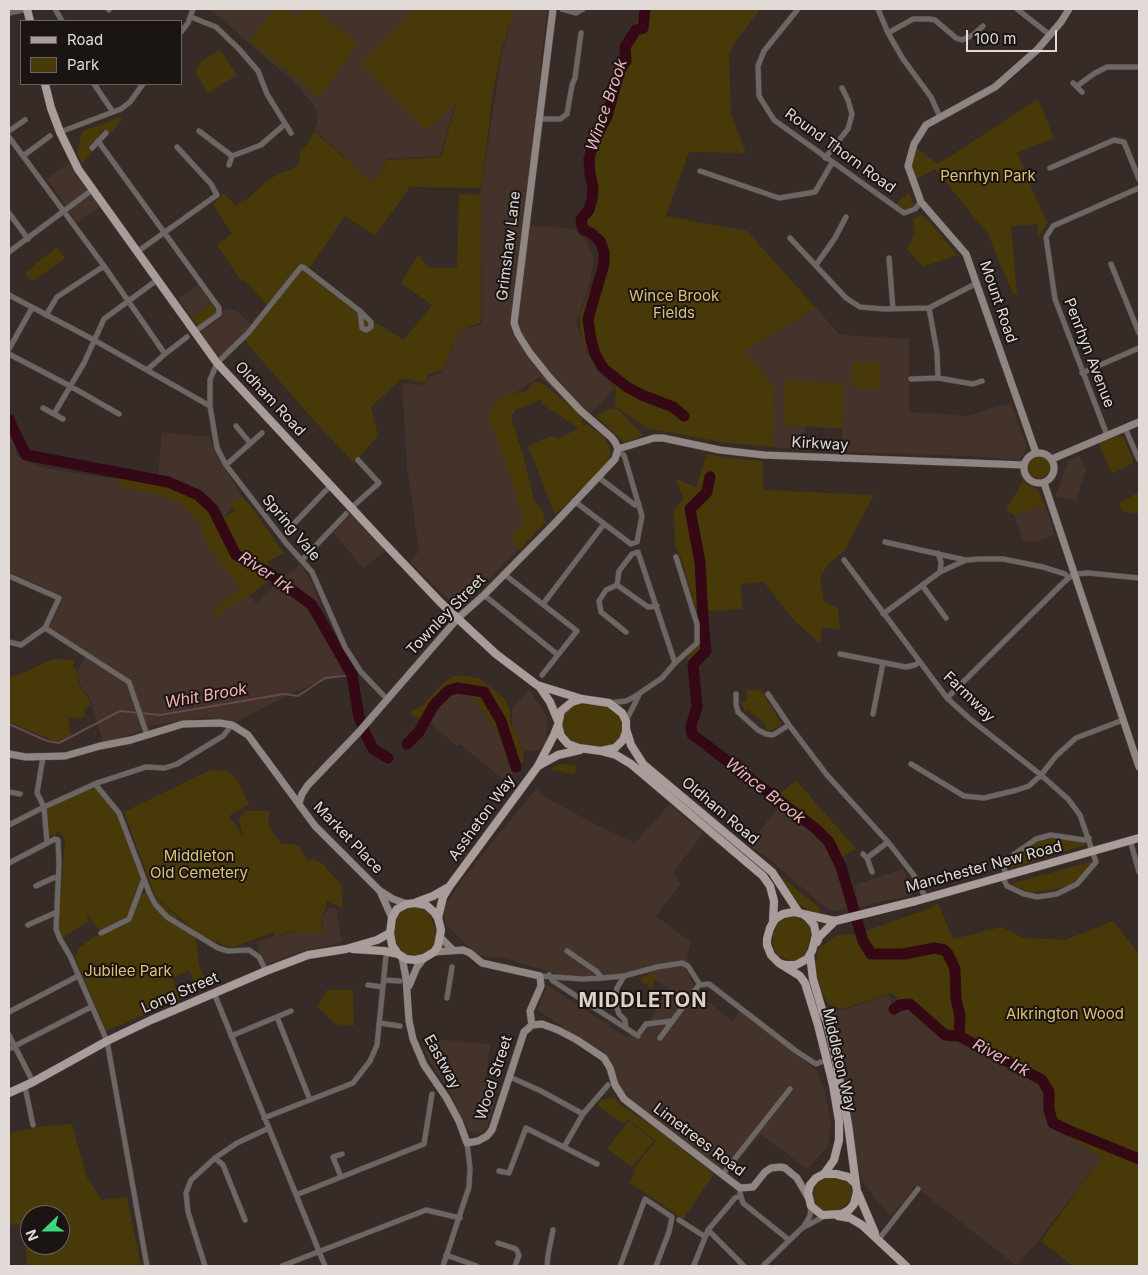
<!DOCTYPE html>
<style>
body{margin:0}
#map{position:relative;width:1148px;height:1275px;overflow:hidden;background:#362b26;font-family:Inter,sans-serif}
canvas{display:block}
.frame{position:absolute;inset:0;border:10px solid #e1dad7;pointer-events:none}
.legend{position:absolute;left:20px;top:20px;width:162px;height:65px;box-sizing:border-box;background:#1a1512;border:1px solid #6a6461;margin:0;padding:6px 9px;list-style:none;font-size:15px;color:#e1dad7}
.legend li{display:flex;align-items:center;gap:10px;height:25px}
.legend b{width:25px;border:1px solid #6a6461}
.north{position:absolute;left:20px;top:1205px;width:50px;height:50px;box-sizing:border-box;background:#1a1512;border:1px solid #6a6461;border-radius:50%;rotate:248deg;font-size:14px;font-weight:700;line-height:20px;text-align:center;color:#e1dad7}
.north::after{content:'';display:block;margin:auto;width:18px;height:22px;background:#3fd77d;clip-path:polygon(50% 0,100% 100%,50% 72%,0 100%)}
.scale{position:absolute;left:966px;top:30px;width:91px;height:22px;box-sizing:border-box;border:2px solid #e1dad7;border-top:0;padding-left:6px;font-size:15px;line-height:18px;white-space:nowrap;color:#e1dad7;-webkit-text-stroke:4px #1a1512;paint-order:stroke}
</style>
<div id="map">
<canvas width="1148" height="1275"></canvas>
<div class="frame"></div>
<ul class="legend">
<li><b style="height:6px;background:#a99c9a"></b>Road</li>
<li><b style="height:14px;background:#483908"></b>Park</li>
</ul>
<div class="north">N</div>
<div class="scale">100 m</div>
</div>
<script>
const g = document.querySelector('canvas').getContext('2d');
g.lineJoin = 'round';
function paint(path, color) {
  g.fillStyle = color;
  g.fill(path, 'evenodd');
}
function shape(rows) {
  const path = new Path2D();
  for (const r of rows) {
    if (r.length === 3) {
      path.moveTo(r[0] + r[2], r[1]);
      path.arc(r[0], r[1], r[2], 0, 2 * Math.PI);
      continue;
    }
    path.moveTo(r[0], r[1]);
    for (let i = 2; i < r.length; i += 2) path.lineTo(r[i], r[i + 1]);
  }
  return path;
}
function strokePath(path, color, width, dash) {
  g.strokeStyle = color;
  g.lineWidth = width;
  g.lineCap = dash ? 'butt' : 'round';
  g.setLineDash(dash || []);
  g.stroke(path);
}
function write(font, color, halo, rows, align = 'center') {
  g.font = font + ' Inter,sans-serif';
  g.lineWidth = 4;
  g.setLineDash([]);
  g.textBaseline = 'middle';
  g.strokeStyle = halo;
  g.fillStyle = color;
  for (const [text, x, y, turn = 0] of rows) {
    g.save();
    g.translate(x, y);
    g.rotate((+turn || 0) * Math.PI / 180);
    g.textAlign = isNaN(turn) ? turn : align;
    if (halo) g.strokeText(text, 0, 0);
    g.fillText(text, 0, 0);
    g.restore();
  }
}
const built = shape([
 [515,9,547,9,524,225,574,229,587,242,594,260,588,289,576,322,587,352,614,388,585,420,540,377,492,408,531,537,465,603,454,605,410,562,419,551,407,467,402,383,427,385,429,377,443,372,460,330,482,324,481,188,502,52],
 [211,10,211,9,495,9,478,65,455,104,440,156,388,159,372,182,315,130,318,118,315,107,296,84],
 [69,162,100,207,77,223,47,179],
 [198,285,212,304,192,318,178,299],
 [224,308,237,311,251,325,219,360,200,332,221,318],
 [816,308,840,335,909,339,909,412,966,416,1011,403,1027,447,1023,456,1019,460,966,456,842,452,842,429,805,427,804,450,772,447,775,388,743,351],
 [9,431,16,448,17,456,38,467,136,482,157,484,162,432,202,437,209,435,214,451,243,498,204,536,256,603,300,564,314,586,321,609,354,670,298,690,236,722,204,717,149,726,135,733,103,743,90,698,80,685,77,672,87,654,49,628,63,596,9,572],
 [1079,456,1086,470,1076,501,1055,497,1068,461],
 [1045,505,1055,535,1035,542,1023,541,1014,515],
 [351,514,385,551,364,568,333,533],
 [529,689,547,717,546,742,538,751,523,750,512,726,512,709],
 [460,690,471,694,485,716,491,721,501,738,504,754,515,771,506,782,460,744,457,746,429,722,448,695],
 [536,789,545,797,595,824,635,843,669,804,703,833,673,873,681,884,656,916,691,942,685,967,698,994,733,1021,741,1010,818,1072,825,1093,831,1124,828,1146,807,1169,761,1134,726,1175,633,1101,618,1085,604,1054,537,1010,547,985,626,1037,647,1028,663,995,671,992,639,967,639,971,598,977,568,977,503,958,478,955,445,924,445,906,464,877],
 [780,806,822,839,834,856,842,875,851,907,833,911,823,906,771,860,748,845],
 [903,869,909,882,912,895,858,907,855,885],
 [329,908,336,908,342,942,299,952,264,966,257,942,289,932,324,932,322,918],
 [889,994,895,1013,910,1009,949,1041,976,1048,1037,1084,1044,1097,1048,1120,1057,1130,1102,1157,1037,1243,1016,1265,914,1186,903,1203,890,1216,863,1183,856,1159,840,1066,827,1010,843,1010],
 [432,1039,490,1044,486,1079,492,1081,490,1094,496,1097,488,1126,483,1132,476,1133,468,1130,452,1096,427,1057,425,1049,427,1041]
]);
const green = shape([
 [273,9,283,9,299,18,306,9,313,9,358,43,320,97,250,41],
 [414,9,515,9,502,48,493,92,481,188,410,187,375,236,345,216,309,269,355,310,404,340,432,305,401,283,418,255,429,268,457,268,459,194,481,195,481,322,460,330,443,370,428,374,426,383,401,379,371,407,378,436,354,463,310,416,245,341,267,305,244,280,242,282,217,245,232,234,213,204,224,194,236,206,243,200,245,201,268,180,279,174,291,170,299,164,300,150,307,145,314,131,372,182,388,160,441,157,456,104,426,130,362,64],
 [641,9,760,9,734,44,729,54,731,114,746,153,689,152,666,216,747,231,816,308,744,351,775,387,772,447,726,443,647,428,615,406,616,388,598,366,583,343,579,316,599,270,602,251,590,236,579,228,578,215,588,204,590,186,585,166,589,148,612,96,614,80,619,67,624,60,623,46,634,28],
 [220,50,237,75,208,93,195,72,202,60],
 [1038,99,1054,138,1017,153,1047,223,1039,237,1037,224,1011,226,1017,294,1013,295,988,234,935,169,915,180,910,167,916,148,938,164],
 [121,117,122,120,110,134,104,130,90,146,94,151,82,163,77,153,82,131],
 [909,192,914,205,911,209,905,210,896,204],
 [921,215,929,221,957,255,923,267,907,249,915,232,913,219],
 [57,247,65,258,34,281,25,275,27,271],
 [212,304,217,312,198,326,192,318],
 [853,361,880,363,879,389,851,387],
 [785,380,844,383,842,428,783,425],
 [534,382,541,382,582,416,583,426,586,424,602,435,609,445,611,452,609,461,555,515,528,446,551,436,559,439,578,428,542,404,542,399,516,410,511,417,524,458,534,500,542,510,546,522,519,550,511,537,524,522,507,466,488,417,496,400,507,395,527,391],
 [611,408,618,409,643,435,625,443,596,416],
 [1119,435,1124,438,1134,463,1112,473,1098,443],
 [707,454,730,458,763,461,763,490,874,495,844,551,827,565,820,580,824,601,838,608,840,630,822,627,820,644,791,617,764,582,741,584,742,609,697,612,681,558,675,546,674,510,683,499,676,479,696,487],
 [1039,467,11],
 [114,475,147,480,174,481,197,492,218,513,226,517,235,510,231,502,243,498,250,505,284,553,267,562,276,573,255,592,215,616,213,611,240,589,206,543,199,523,179,502,148,492,121,488],
 [1024,479,1025,483,1038,490,1045,505,1014,515,1006,510],
 [1139,492,1139,514,1121,511,1120,503],
 [707,639,707,653,700,659,699,666,702,703,697,732,777,796,796,780,856,849,839,858,848,881,853,881,857,906,852,907,841,868,829,845,820,835,780,803,778,804,699,742,689,729,688,723,693,703,687,658,698,642],
 [53,659,74,660,73,667,77,669,78,684,88,697,91,706,83,708,86,716,78,719,77,717,68,718,71,736,57,742,9,722,9,678,23,673],
 [453,676,468,676,480,679,504,698,510,709,510,721,523,751,524,760,515,771,504,754,501,738,491,721,485,716,471,694,460,690,448,695,428,723,410,715,411,712,423,705,443,683],
 [746,690,761,690,781,723,781,726,771,730,765,729,766,725,748,710,745,712,741,702,746,702],
 [582,704,608,707,615,712,620,718,622,726,621,734,616,742,608,746,601,747,580,744,568,738,563,729,563,717,567,710,573,705],
 [558,764,575,765,577,768,574,774,571,774,550,769],
 [210,770,225,771,233,775,240,785,249,804,229,816,245,839,241,830,239,819,245,811,270,811,268,824,274,834,282,844,293,844,299,847,307,860,316,860,323,864,341,885,343,908,327,901,321,922,324,932,298,933,289,931,274,937,274,932,231,948,198,934,155,896,124,812],
 [94,788,119,816,142,880,129,917,103,932,94,924,86,912,89,921,63,937,58,929,65,841,62,835,58,832,50,836,45,807],
 [1053,838,1075,840,1088,844,1009,869,1016,855,1031,845,1042,840],
 [1093,861,1085,874,1068,887,1031,893,1011,884],
 [780,876,821,909,819,914,809,911,799,904,789,891],
 [149,892,195,934,199,964,208,987,199,991,189,970,172,978,180,999,106,1031,75,957,80,947,94,937,129,919,141,893],
 [938,903,953,939,1001,927,1024,938,1065,940,1113,921,1139,954,1139,1266,1073,1266,1041,1241,1102,1157,1057,1130,1048,1120,1044,1097,1037,1084,976,1048,949,1041,943,1037,891,993,841,1009,828,1004,820,988,815,965,818,949,837,935,857,934,928,909],
 [415,907,424,910,430,915,436,930,434,944,430,949,423,954,415,956,404,953,398,947,394,933,398,915,404,910],
 [789,917,798,918,805,921,809,927,811,935,806,952,799,959,791,961,778,956,772,944,773,935,777,925,782,920],
 [657,973,652,990,647,984,642,983,641,977],
 [327,990,353,990,354,1026,335,1024,317,1006],
 [614,1098,620,1104,662,1133,714,1174,683,1219,629,1182,636,1172,633,1169,656,1141,628,1119,624,1124,597,1105,602,1099],
 [629,1121,654,1141,632,1167,607,1148],
 [72,1124,87,1178,102,1200,127,1197,141,1266,27,1266,24,1224,9,1225,9,1133,44,1126],
 [30,1215,60,1215,60,1245,30,1245],
 [829,1178,843,1180,851,1185,852,1192,850,1201,840,1210,823,1211,818,1208,814,1201,813,1193,817,1182]
]);
const stream = shape([
 [9,724,47,741,59,743,120,711,160,715,284,694,298,696,325,678,352,675]
]);
const river = shape([
 [645,9,643,28,636,30,625,47,626,61,620,70,607,116,593,144,589,159,590,174,593,187,592,199,589,210,581,219,582,225,584,230,591,233,600,241,604,252,604,264,588,319,591,340,595,354,603,368,627,387,642,395,673,407,684,416],
 [9,420,26,455,168,482,198,495,213,509,236,555,266,571,312,605,352,675,359,717,366,735,373,749,388,758],
 [710,477,707,492,690,509,700,562,703,619,706,651,693,664,697,707,691,726,692,734,815,828,829,842,841,867,863,941,871,954,904,954,934,948,944,950,948,954,955,969,956,999,960,1016,959,1036],
 [407,744,419,732,434,705,448,691,457,688,484,692,501,721,516,767],
 [894,1009,900,1005,910,1004,945,1035,959,1036,1042,1080,1049,1092,1049,1110,1053,1123,1068,1130,1139,1159]
]);
const street = shape([
 [55,9,62,21],
 [108,9,109,10],
 [562,9,576,13,583,9],
 [798,9,764,51,758,66,759,96,774,120,904,213,915,209,921,202],
 [878,9,888,33,903,59,931,97,940,117],
 [1017,9,1050,35],
 [9,13,27,9],
 [191,17,216,27,239,49,258,71,267,94,291,133],
 [181,32,188,23,193,9],
 [888,33,913,19,929,19,935,20,956,38,962,40,973,35,983,26],
 [1073,83,1082,92],
 [94,84,113,112],
 [1077,86,1095,73,1107,67,1139,67],
 [538,119,560,119,567,114,572,85,575,78,581,33],
 [9,131,25,120],
 [199,131,232,156,261,145,285,124],
 [60,132,121,109,130,102,143,84],
 [9,137,104,266,165,354],
 [98,141,219,308,219,314,194,332],
 [92,148,106,133],
 [23,156,50,136],
 [825,158,848,129,852,114,848,100,842,88],
 [229,165,232,156],
 [1050,168,1114,140,1124,142,1139,179],
 [700,171,779,198,815,192,832,163],
 [9,213,28,239],
 [790,238,846,298,860,307,884,309,929,308,977,283],
 [9,252,92,190],
 [137,252,217,195,211,184,177,147],
 [889,258,893,309],
 [1111,264,1139,333],
 [816,265,835,238,846,217],
 [9,295,94,340,210,406],
 [929,308,937,352,938,378],
 [360,311,371,322,371,327,366,330,362,328,360,311,303,267,301,267,248,333,217,363,210,380,210,406,217,448,226,465,286,543,312,572,345,647,361,672,387,699],
 [46,315,57,297,104,266],
 [9,349,32,308],
 [9,354,70,386,119,414],
 [147,370,165,354,187,337],
 [1082,373,1139,348],
 [911,379,938,378,973,384,982,381],
 [43,408,63,419],
 [54,414,84,363,104,319,157,280],
 [236,426,250,443],
 [1125,428,1139,460],
 [1107,435,1055,299,1046,237,1053,226,1139,188],
 [226,465,262,433],
 [598,477,635,505,639,504],
 [574,501,631,544,637,542,642,516,624,455,617,452],
 [351,508,379,483,358,460],
 [287,531,331,485],
 [885,542,965,560],
 [938,553,941,562,940,572],
 [302,560,346,514],
 [844,560,947,698,970,719,1041,775,1068,799,1080,815,1096,862,1077,884,1057,894,1037,897,1024,894,1007,886,1002,876],
 [504,574,577,631,542,675],
 [9,576,59,598,45,628],
 [617,585,619,571,632,554,638,552,675,663],
 [617,585,606,590,599,601,601,612,626,632],
 [617,585,648,607,657,606],
 [922,585,946,618],
 [484,595,558,655],
 [543,604,604,524],
 [883,614,940,572,966,560,980,559,1003,559,1043,567,1065,574,1069,578],
 [45,628,129,682,147,735],
 [9,642,21,645,45,628],
 [840,654,906,667,915,665,919,662],
 [736,694,736,704,738,712,758,730,766,734,773,735,789,725],
 [768,694,789,725,827,775,888,842,913,874,926,898],
 [947,698,1064,582,1074,574,1088,573,1139,578],
 [609,703,626,701,634,697,662,678,675,663,697,643,697,624,676,557],
 [873,714,883,663],
 [626,721,639,695],
 [43,757,37,793,44,807,47,843],
 [911,764,964,796,984,798,1017,790,1029,786,1041,775,1056,756,1076,738,1123,720],
 [95,784,119,813,149,892,155,904,167,917,218,948,228,951,249,950,259,957,266,971],
 [9,792,20,794],
 [9,825,44,807,97,783,146,767,165,768,177,764,223,736,232,725],
 [1130,840,1139,872],
 [863,854,867,858,872,872],
 [867,858,888,842],
 [9,863,55,839,58,840,59,864,56,929,60,939,70,956,107,1041,147,1266],
 [1006,875,1004,868,1005,863,1013,855,1036,839,1051,835,1084,840,1089,838],
 [36,886,53,878,58,877],
 [28,925,57,912],
 [101,933,129,919,144,879],
 [567,951,596,971,602,978],
 [549,975,553,981,638,1036],
 [540,976,582,979,602,978,624,976,657,967,682,963,688,966,700,985],
 [624,976,617,988,615,1001,619,1014,625,1020,626,1028],
 [384,980,400,981],
 [368,985,383,987],
 [214,993,325,1266],
 [447,998,452,967],
 [9,1012,78,976],
 [277,1017,310,1100],
 [379,1023,400,1026],
 [640,1032,646,1024,672,1021],
 [9,1035,33,1082],
 [231,1036,291,1011],
 [660,1038,699,985,709,984,796,1051,816,1064,821,1062],
 [9,1049,91,1007],
 [510,1077,541,1091,583,1114],
 [25,1087,33,1125],
 [264,1118,353,1083,370,1061,377,1045,386,956],
 [564,1147,583,1114,608,1085],
 [215,1158,223,1165,245,1220],
 [499,1171,509,1173,526,1128,597,1164],
 [722,1175,790,1089],
 [341,1177,333,1157,342,1154],
 [740,1193,743,1203,789,1240],
 [296,1195,424,1144,432,1094],
 [679,1220,704,1236],
 [804,1226,810,1216,811,1206],
 [708,1230,744,1266],
 [879,1239,918,1189],
 [498,1243,516,1249,519,1255,515,1266],
 [446,1255,477,1266],
 [694,1265,708,1230,735,1198,740,1196],
 [205,1266,188,1212,186,1193,191,1180,215,1158,237,1143,269,1128],
 [282,1266,426,1210,460,1218],
 [443,1266,469,1187,470,1168,467,1143],
 [547,1266,548,1255,553,1230],
 [620,1266,645,1199,672,1217,669,1232,656,1266],
 [763,1266,802,1228,825,1216]
]);
const secondary = shape([
 [553,9,514,323,518,334,530,353,550,378,581,411,611,437,615,442,618,449],
 [618,449,654,438,663,438,720,450,764,455,1024,465],
 [1039,468,15],
 [1036,453,966,254,921,202,908,166,914,144,926,125,995,87,1037,50,1061,22,1069,9],
 [1052,459,1139,422],
 [1044,483,1139,767],
 [9,754,26,757,65,756,100,746,131,740,183,724,220,723,232,725,248,735,315,826,380,891,393,899,407,904],
 [299,803,302,794,308,785,358,733,458,618,484,595,555,523,615,459,618,449],
 [380,891,392,918],
 [440,937,453,950],
 [434,952,463,950,470,953,482,963,540,976,541,986,530,1011,532,1025],
 [402,957,406,978,409,1021,413,1039,424,1065,446,1097,459,1121,467,1143,478,1141,487,1136,492,1130,524,1032,532,1025,542,1024,558,1030,577,1040,604,1058,610,1068,615,1085,624,1099,740,1188,753,1187,765,1172,771,1168,781,1167,785,1168,797,1178,808,1197],
 [409,986,417,967,424,958]
]);
const primary = shape([
 [27,9,30,21],
 [45,84,51,108,60,132,78,169,217,363,384,543,441,603,496,654,537,685,582,699],
 [539,686,550,702,558,721],
 [582,699,609,703,622,713,626,721,626,732,623,740,615,748,601,751,579,748,568,744,561,736,558,725,561,711,572,702,582,699],
 [626,729,631,745,643,764,772,872,799,913],
 [601,751,616,755,631,764,763,876,770,886,774,901,773,922],
 [538,766,558,755,580,750],
 [417,902,433,896,447,888],
 [415,903,426,905,434,912,438,918,441,930,438,946,434,952,424,958,415,960,406,959,398,954,392,945,390,933,392,918,397,909,407,904,415,903],
 [794,912,803,914,808,918,814,925,816,935,812,951,807,959,796,965,785,965,779,963,771,955,767,945,767,939,770,928,775,919,783,914,794,912],
 [803,914,835,921,916,901,1139,838],
 [438,918,443,897,449,887,538,766,554,735,558,725],
 [817,942,819,937,835,921],
 [353,949,384,951,398,954],
 [810,955,813,979,823,1013,827,1022,835,1056,848,1124,857,1192,854,1204,849,1210,842,1214,822,1215,811,1206,808,1193,810,1185,816,1178,824,1174,836,1174,848,1177,855,1183],
 [779,963,800,976,805,983,818,1025,833,1085,839,1121,839,1140,834,1160,824,1174],
 [9,1093,33,1082,107,1041,151,1020,266,971,308,955,346,949,377,940,390,933],
 [858,1193,875,1233],
 [838,1216,850,1218,862,1225,906,1266]
]);
const streetNames = [
 ["Round Thorn Road",840,151,36],
 ["Grimshaw Lane",509,246,-83],
 ["Mount Road",998,302,71],
 ["Penrhyn Avenue",1089,353,69],
 ["Oldham Road",270,399,47],
 ["Kirkway",820,444,3],
 ["Spring Vale",291,528,50],
 ["Townley Street",446,615,-46],
 ["Farmway",969,697,44],
 ["Oldham Road",720,811,40],
 ["Assheton Way",482,818,-54],
 ["Market Place",348,838,46],
 ["Manchester New Road",984,867,-15],
 ["Long Street",180,993,-23],
 ["Middleton Way",839,1060,77],
 ["Eastway",442,1062,61],
 ["Wood Street",494,1078,-72],
 ["Limetrees Road",699,1140,37]
];
const parkNames = [
 ["Penrhyn Park",988,176],
 ["Wince Brook",674,296],
 ["Fields",674,313],
 ["Middleton",199,856],
 ["Old Cemetery",199,873],
 ["Jubilee Park",128,971],
 ["Alkrington Wood",1065,1014]
];
const waterNames = [
 ["Wince Brook",607,105,-71],
 ["River Irk",266,573,34],
 ["Whit Brook",206,696,-10],
 ["Wince Brook",765,791,38],
 ["River Irk",1001,1058,28]
];
const districtNames = [
 ["MIDDLETON",643,1001]
];
paint(built, '#43332a');
paint(green, '#483908');
strokePath(stream, '#68474e', 2);
strokePath(river, '#340814', 11);
strokePath(street, '#514742', 6);
strokePath(secondary, '#514742', 8);
strokePath(primary, '#514742', 9);
strokePath(street, '#6c6664', 5);
strokePath(secondary, '#8f8583', 7);
strokePath(primary, '#a99c9a', 8);
write('15px', '#e1dad7', '#1a1512', streetNames);
write('15px', '#ddc276', '#1a1512', parkNames);
write('italic 16px', '#f5b1bc', '#1a1512', waterNames);
g.letterSpacing = '1px';
write('bold 20px', '#dfd1ca', '#1a1512', districtNames);
g.letterSpacing = '0px';
</script>
